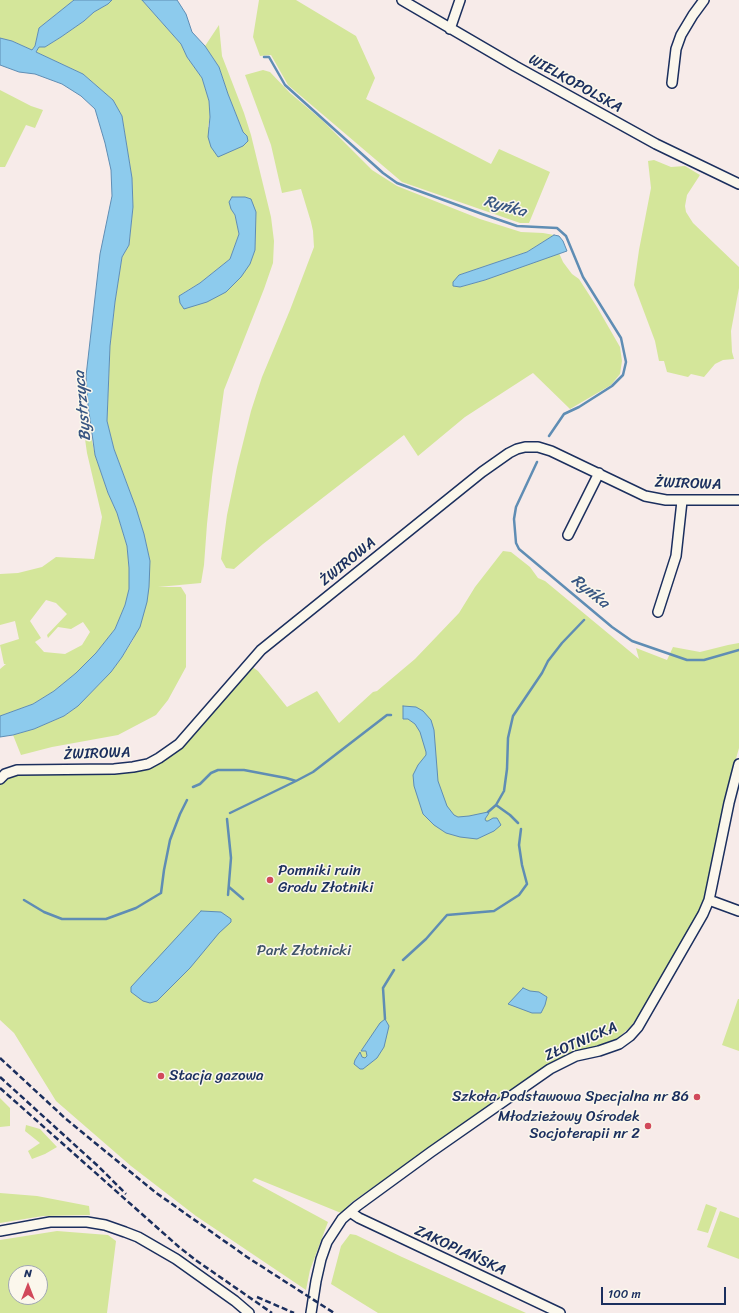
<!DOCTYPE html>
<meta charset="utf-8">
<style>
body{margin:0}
#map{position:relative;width:739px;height:1313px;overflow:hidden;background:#f7ebe9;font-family:Sriracha,sans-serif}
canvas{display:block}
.north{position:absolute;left:8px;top:1265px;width:40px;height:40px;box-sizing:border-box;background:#fbf7ec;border:1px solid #a1a7b3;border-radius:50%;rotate:0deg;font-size:11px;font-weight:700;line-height:16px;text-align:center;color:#1b2f5e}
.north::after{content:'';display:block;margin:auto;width:14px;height:18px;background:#d1495b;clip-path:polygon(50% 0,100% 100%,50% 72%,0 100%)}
.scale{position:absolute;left:601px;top:1287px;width:125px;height:18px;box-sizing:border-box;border:2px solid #1b2f5e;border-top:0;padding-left:5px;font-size:12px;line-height:14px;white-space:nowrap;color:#1b2f5e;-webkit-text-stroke:3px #fbf7ec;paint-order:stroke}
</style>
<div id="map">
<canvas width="739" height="1313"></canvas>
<div class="north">N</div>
<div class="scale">100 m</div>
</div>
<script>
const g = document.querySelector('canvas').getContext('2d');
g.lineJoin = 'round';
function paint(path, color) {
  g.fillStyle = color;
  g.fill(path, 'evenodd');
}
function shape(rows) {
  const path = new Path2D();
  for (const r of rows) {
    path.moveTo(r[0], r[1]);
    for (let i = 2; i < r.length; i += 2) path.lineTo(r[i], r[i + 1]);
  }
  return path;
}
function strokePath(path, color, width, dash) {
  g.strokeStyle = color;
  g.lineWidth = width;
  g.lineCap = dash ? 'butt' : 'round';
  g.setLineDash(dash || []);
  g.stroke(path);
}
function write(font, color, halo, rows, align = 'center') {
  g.font = font + ' Sriracha,sans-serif';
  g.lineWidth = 3;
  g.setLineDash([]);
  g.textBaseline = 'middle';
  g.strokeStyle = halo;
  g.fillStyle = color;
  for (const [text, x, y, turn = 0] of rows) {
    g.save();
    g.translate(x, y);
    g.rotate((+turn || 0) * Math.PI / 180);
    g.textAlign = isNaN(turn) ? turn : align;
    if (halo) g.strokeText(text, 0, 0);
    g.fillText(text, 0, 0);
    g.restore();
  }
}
const green = shape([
 [0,0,74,0,39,28,35,46,32,50,12,41,0,38],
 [112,0,142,0,181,44,187,57,202,78,209,101,210,117,208,127,247,136,243,132,228,94,219,67,205,46,219,25,222,56,244,113,251,135,271,217,274,241,273,263,264,289,224,390,212,477,207,524,204,565,201,583,158,587,181,587,186,595,186,667,168,700,156,715,118,735,52,747,21,755,13,735,34,729,64,716,78,706,111,672,122,657,133,640,150,561,144,534,136,508,114,449,107,421,110,346,115,302,122,257,129,245,133,207,132,178,122,116,113,100,83,74,36,52,39,47,45,47,61,37,84,21,94,12,108,4],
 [232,197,245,197,256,212,255,250,250,264,180,295,200,283,230,259,239,234,235,215,231,209],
 [259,0,296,0,356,36,375,78,366,99,491,164,499,149,550,172,529,223,520,223,402,182,288,85,271,55,260,56,253,37],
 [263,70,270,72,290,93,323,121,372,170,397,186,480,219,521,232,543,233,554,235,527,252,459,275,460,287,485,280,559,253,563,262,572,274,579,279,597,307,620,347,622,361,620,374,611,385,570,409,533,373,465,417,418,456,404,435,263,544,234,569,226,568,221,559,227,515,237,467,251,411,262,377,290,310,314,247,313,231,311,222,301,189,282,193,271,145,245,75],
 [0,90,31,106,43,110,35,128,26,125,5,167,0,167],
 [654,160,671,167,685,166,700,175,687,195,685,206,686,212,693,223,739,267,739,288,731,331,732,352,734,359,723,360,715,364,704,377,691,374,688,377,667,372,664,361,659,361,655,341,634,285,639,250,651,188,648,161],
 [86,412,95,455,108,493,117,513,127,546,129,568,129,589,125,605,115,629,96,653,76,673,54,691,33,704,0,716,0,669,6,664,4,664,0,645,19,639,15,621,0,625,0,574,18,573,42,567,56,557,94,559,102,517,87,453,82,418],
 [46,600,56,603,67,614,47,635,48,638,58,627,71,629,83,622,90,632,82,645,65,654,44,652,35,642,41,638,30,621],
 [503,551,511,552,530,567,538,578,545,581,639,659,636,648,667,660,673,647,700,652,728,645,739,643,739,748,725,798,708,888,699,915,654,991,632,1025,613,1043,527,1081,470,1119,352,1202,341,1213,255,1178,252,1181,328,1222,310,1270,306,1290,196,1216,131,1166,56,1101,14,1033,0,1020,0,784,15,774,148,768,163,761,185,744,251,666,258,671,287,707,317,691,339,723,373,692,377,691,415,659,459,613,475,587],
 [738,999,739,999,739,1051,722,1045],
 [0,1098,10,1108,10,1126,0,1127],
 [26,1125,40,1129,57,1147,45,1154,32,1159,28,1151,40,1143,25,1131],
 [0,1193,37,1196,89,1206,90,1215,43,1216,0,1223],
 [706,1204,717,1208,708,1233,697,1230],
 [720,1211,739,1218,739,1259,707,1247],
 [57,1231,108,1235,116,1241,107,1313,0,1313,0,1240],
 [16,1273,40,1273,40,1297,16,1297],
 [350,1234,356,1235,402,1257,526,1313,378,1313,331,1284,341,1246]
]);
const water = shape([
 [74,0,112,0,108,4,94,12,84,21,61,37,45,47,39,47,36,52,83,74,113,100,122,116,132,178,133,207,129,245,122,257,115,302,110,346,107,421,114,449,136,508,144,534,150,561,149,587,147,602,140,627,122,657,111,672,78,706,64,716,34,729,13,735,0,737,0,716,33,704,54,691,76,673,96,653,115,629,125,605,129,589,129,568,127,546,117,513,108,493,95,455,88,405,86,376,100,254,112,196,111,170,105,143,95,109,81,96,62,84,35,74,19,72,0,65,0,38,12,41,32,50,35,46,39,28,74,0],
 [142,0,177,0,179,3,186,14,192,32,205,46,219,67,228,94,243,132,247,136,248,141,243,146,218,157,211,147,208,137,210,117,209,101,202,78,187,57,181,44,142,0],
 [232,197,245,197,251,199,256,212,255,250,250,264,241,277,226,292,207,302,184,309,180,303,179,296,200,283,230,259,239,234,235,215,231,209,229,202,232,197],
 [554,235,559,236,563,241,567,251,485,280,460,287,453,286,453,282,459,275,527,252,554,235],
 [403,706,416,707,423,711,431,720,434,730,438,781,447,806,454,815,458,817,469,816,488,812,489,813,485,819,486,821,488,821,493,818,497,818,501,825,494,831,477,839,460,837,446,833,434,825,423,814,414,786,413,775,418,765,426,755,426,752,420,732,415,724,408,719,403,719,403,706],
 [201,911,221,912,231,919,231,922,219,933,190,968,157,1001,150,1003,143,1001,131,992,131,987,201,911],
 [523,988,530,991,539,992,547,997,545,1005,541,1013,532,1013,508,1004,523,988],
 [385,1019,389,1026,384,1047,377,1058,363,1069,360,1069,354,1064,355,1060,360,1052,362,1057,365,1058,367,1056,366,1051,361,1051,380,1023,385,1019]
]);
const stream = shape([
 [264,57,269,57,285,85,383,173,397,183,482,214,517,226,557,228,566,236,583,277,621,338,626,362,623,375,612,386,579,407,564,414,549,436],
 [537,462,516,507,514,519,516,543,519,549,612,627,632,641,687,660,704,660,739,650],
 [193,787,200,784,211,773,218,770,244,770,286,778,296,781,313,772,387,715,391,715],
 [496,805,510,815,518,823],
 [488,812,496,805,504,791,507,769,508,738,513,716,542,673,548,661,562,643,584,620],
 [230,813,296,781],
 [227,819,231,858,228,895],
 [229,887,243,899],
 [24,900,44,912,62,919,106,919,136,908,161,893,164,870,170,840,180,814,187,800],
 [403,960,426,939,447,915,494,911,519,895,527,884,522,865,519,845,521,829],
 [385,1019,383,988,394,970]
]);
const minor = shape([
 [402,0,515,66,656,144,739,184],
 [450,29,460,0],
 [672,83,676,49,681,35,693,15,704,0],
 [568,535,599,473],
 [658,612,676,556,682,501],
 [0,779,5,774,17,770,114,769,133,767,148,764,159,758,179,744,261,650,482,472,509,453,517,449,525,447,538,447,551,451,645,496,666,500,739,500],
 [709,900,739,911],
 [350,1212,359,1218,393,1234,560,1313],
 [0,1231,50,1222,87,1222,105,1225,125,1232,138,1237,176,1259,235,1301,249,1313],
 [311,1313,316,1281,321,1259,327,1242,342,1219,357,1206,431,1152,550,1069,576,1056,599,1051,619,1044,630,1036,638,1027,703,914,709,900,729,803,739,764]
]);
const rail = shape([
 [0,1058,66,1119,155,1192,247,1257,334,1313],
 [0,1077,99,1167,126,1194],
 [0,1088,179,1247,197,1261,272,1313],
 [257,1297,294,1313]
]);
const markers = [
 [270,880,4,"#d1495b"],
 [161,1076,4,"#d1495b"],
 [697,1097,4,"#d1495b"],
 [648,1126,4,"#d1495b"]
];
const streetNames = [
 ["WIELKOPOLSKA",575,84,29],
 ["ŻWIROWA",688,484,2],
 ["ŻWIROWA",348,562,-39],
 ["ŻWIROWA",97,754,-2],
 ["ZŁOTNICKA",581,1042,-23],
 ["ZAKOPIAŃSKA",460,1251,25]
];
const poiNames = [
 ["Pomniki ruin",278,871],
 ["Grodu Złotniki",278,888],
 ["Stacja gazowa",169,1076],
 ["Szkoła Podstawowa Specjalna nr 86",689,1097,"right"],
 ["Młodzieżowy Ośrodek",640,1117,"right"],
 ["Socjoterapii nr 2",640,1134,"right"]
];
const parkNames = [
 ["Park Złotnicki",304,951]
];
const waterNames = [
 ["Ryńka",505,207,16],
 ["Bystrzyca",83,406,-95],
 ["Ryńka",590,592,39]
];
paint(green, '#d4e69a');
paint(water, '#8dcbed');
strokePath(water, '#5f8db4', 1);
strokePath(stream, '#5f8db4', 2.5);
strokePath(minor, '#1b2f5e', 12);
strokePath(minor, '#fbf7ec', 9);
strokePath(rail, '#1b2f5e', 2.5, [6, 3]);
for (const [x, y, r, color] of markers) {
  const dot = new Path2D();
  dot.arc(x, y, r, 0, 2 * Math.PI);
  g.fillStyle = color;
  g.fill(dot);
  strokePath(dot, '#fbf7ec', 1.5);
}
write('15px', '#1b2f5e', '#fbf7ec', streetNames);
write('15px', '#1b2f5e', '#fbf7ec', poiNames, 'left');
write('15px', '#40546a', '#fbf7ec', parkNames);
write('italic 16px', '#385682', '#fbf7ec', waterNames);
</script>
